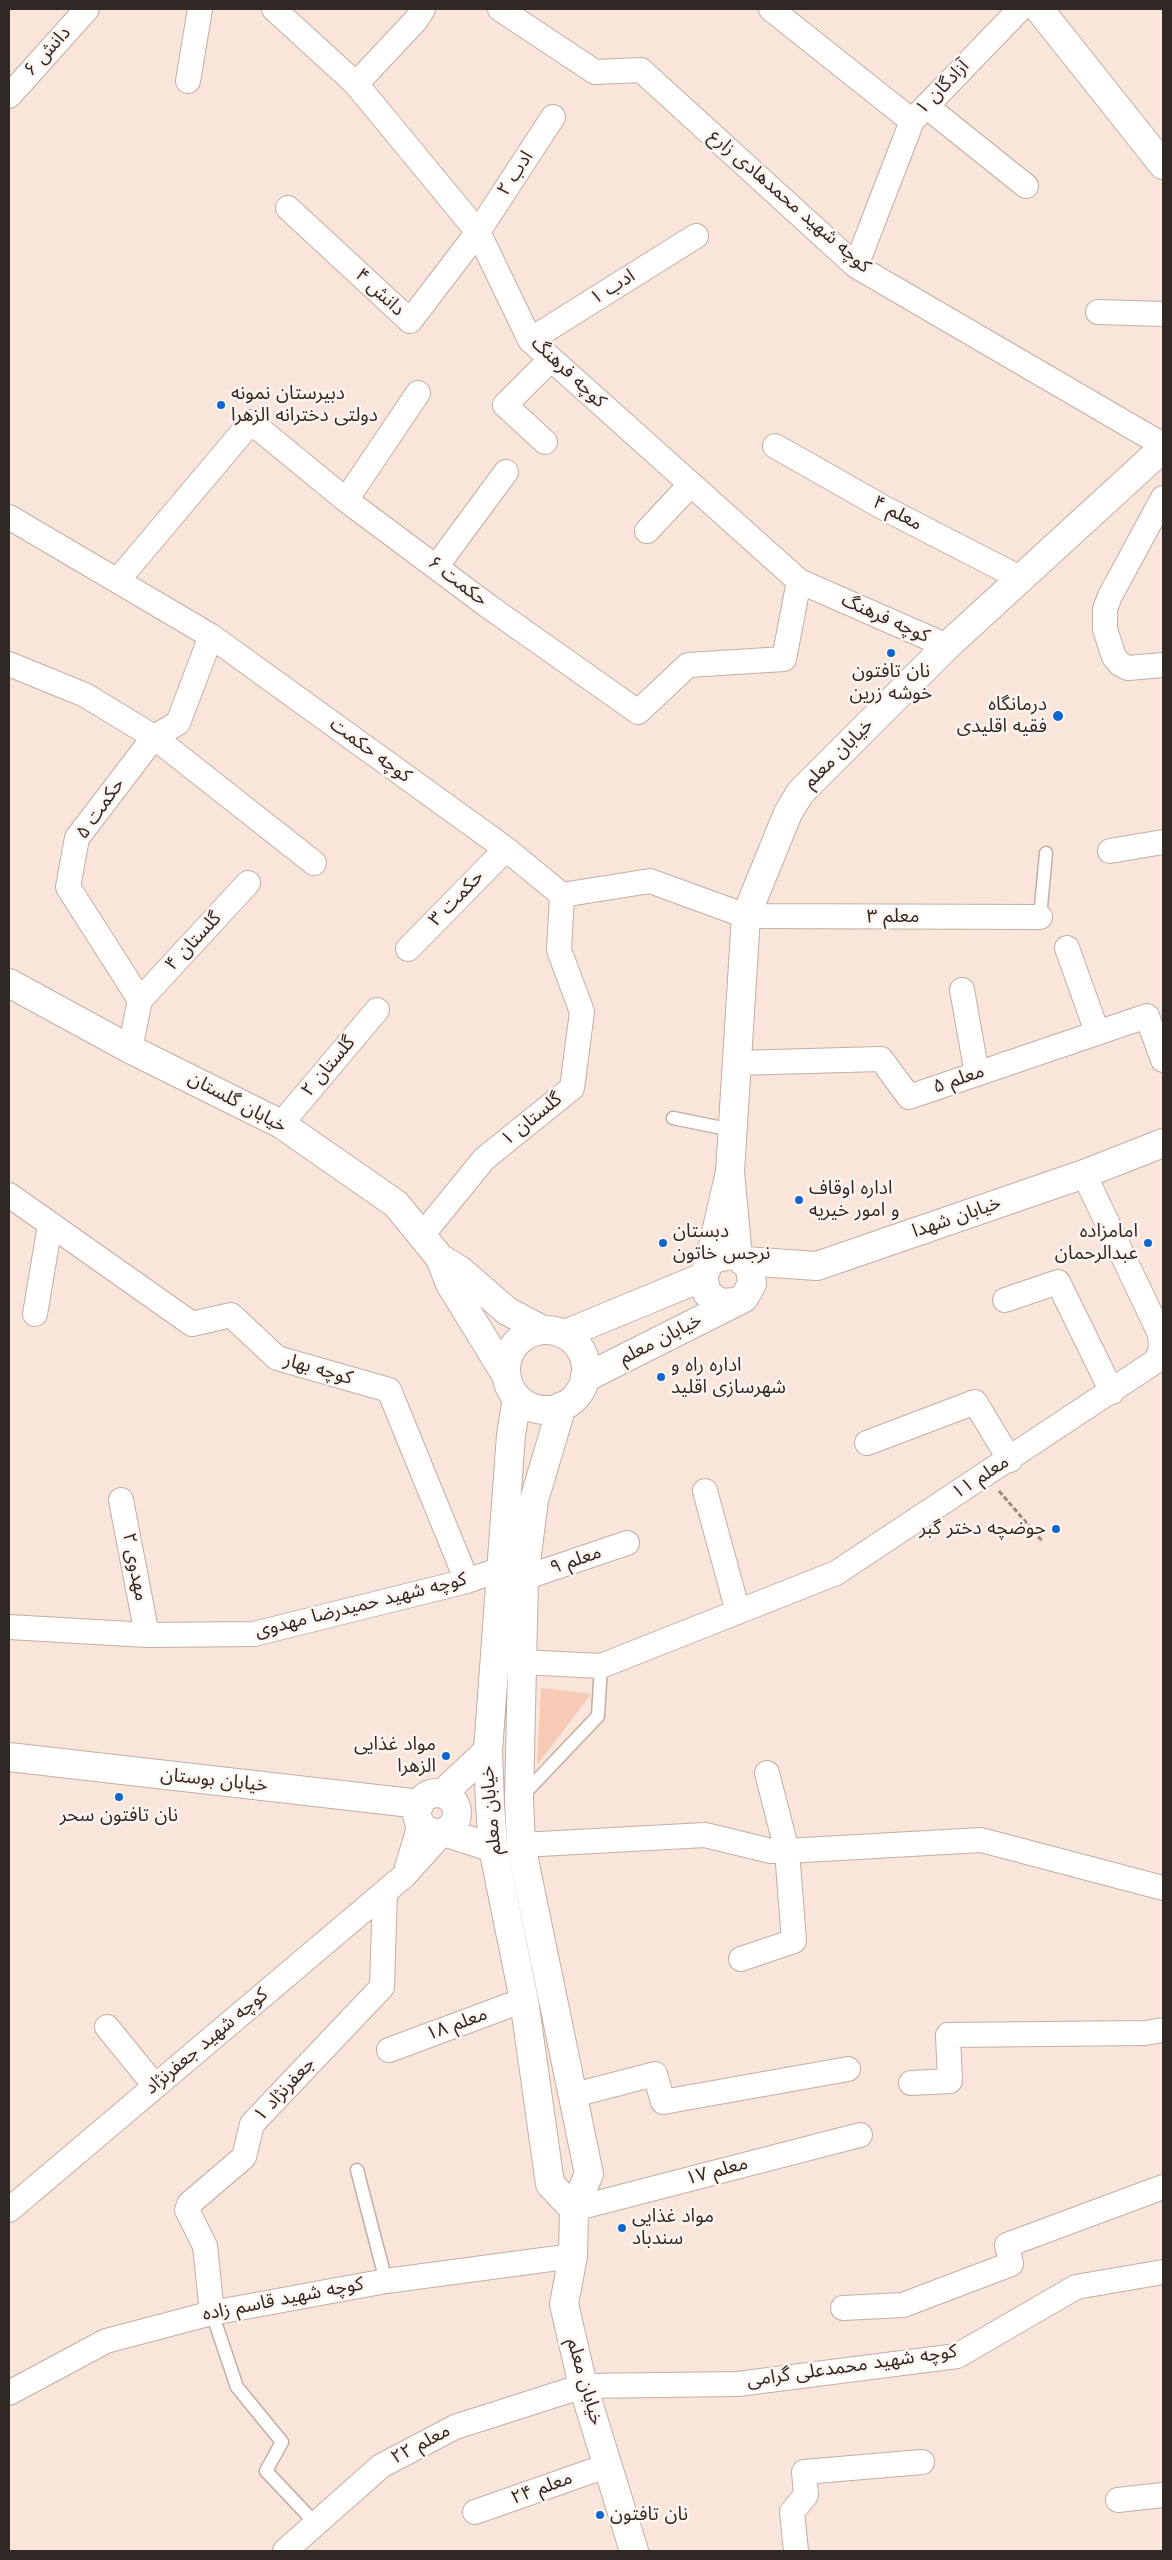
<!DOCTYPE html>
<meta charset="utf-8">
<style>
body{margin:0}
#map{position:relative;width:1172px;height:2560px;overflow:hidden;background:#fae5da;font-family:Jost,sans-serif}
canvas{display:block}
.frame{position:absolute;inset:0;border:10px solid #302824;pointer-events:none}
</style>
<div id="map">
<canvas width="1172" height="2560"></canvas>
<div class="frame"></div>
</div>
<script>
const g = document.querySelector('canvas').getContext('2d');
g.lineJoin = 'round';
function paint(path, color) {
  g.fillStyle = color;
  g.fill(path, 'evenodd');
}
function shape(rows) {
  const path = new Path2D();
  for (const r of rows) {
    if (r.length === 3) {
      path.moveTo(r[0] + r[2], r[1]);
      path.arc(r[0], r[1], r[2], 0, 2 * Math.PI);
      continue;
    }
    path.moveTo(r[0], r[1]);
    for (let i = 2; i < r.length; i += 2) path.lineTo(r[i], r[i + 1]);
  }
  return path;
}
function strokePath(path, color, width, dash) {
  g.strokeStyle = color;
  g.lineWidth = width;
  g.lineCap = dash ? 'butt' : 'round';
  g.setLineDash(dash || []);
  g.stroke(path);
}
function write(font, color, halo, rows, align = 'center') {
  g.font = font + ' Jost,"Noto Sans Arabic",sans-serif';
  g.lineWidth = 5;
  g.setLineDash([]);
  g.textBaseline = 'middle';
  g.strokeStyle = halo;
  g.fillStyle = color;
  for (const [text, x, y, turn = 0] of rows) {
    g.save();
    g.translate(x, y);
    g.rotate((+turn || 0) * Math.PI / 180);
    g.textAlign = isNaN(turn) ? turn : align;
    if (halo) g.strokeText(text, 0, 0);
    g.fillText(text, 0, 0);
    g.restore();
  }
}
const green = shape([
 [541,1688,591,1694,537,1765]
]);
const path = shape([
 [999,1491,1043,1542]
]);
const service = shape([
 [1040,917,1046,853],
 [673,1118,732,1130],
 [522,1796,598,1716,601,1666],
 [357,2170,386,2281],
 [212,2313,237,2387,282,2442,266,2471,317,2525]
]);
const minor = shape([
 [274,9,356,84,478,232,530,340,799,581,947,646],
 [500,9,595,72,641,70,856,266,1163,445],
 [771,9,912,121],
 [188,81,200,9],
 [356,84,416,20,423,9],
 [9,96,87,9],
 [926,106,1026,186],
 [288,208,410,321,478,232,553,117],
 [856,266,912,121,1020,9],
 [1098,312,1163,314],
 [530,340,696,236],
 [545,442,505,405,551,359],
 [775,446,884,508,1022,579],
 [1163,498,1110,596,1105,609,1105,629,1114,657,1120,664,1128,668,1163,665],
 [346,500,418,393],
 [9,517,211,636,506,849,562,895,650,881,746,916,1040,917],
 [647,531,691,484],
 [436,567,506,472],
 [118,580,251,422,346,500,488,606,638,712,688,665,784,659,799,581],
 [9,664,85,695,154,737,314,863],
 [1110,851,1163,842],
 [1067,948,1097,1032],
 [408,949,506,849],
 [962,990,977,1074],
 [140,1000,248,883],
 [130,1049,140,1000,68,887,77,838,154,737,178,723,211,636],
 [736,1063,881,1059,909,1097,1147,1016,1163,1060],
 [281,1124,377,1010],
 [9,1195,192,1324,231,1315,277,1358,389,1390,467,1581],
 [423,1234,484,1159,572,1088,582,1012,559,950,562,895],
 [1005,1300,1058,1282,1112,1392],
 [35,1314,50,1225],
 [867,1443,975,1402,1010,1460],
 [705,1491,738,1612],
 [121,1500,147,1635],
 [524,1578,627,1543],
 [9,1627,147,1635,254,1634,467,1581,501,1569],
 [522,1662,601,1666,836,1573,1156,1361,1161,1349,1160,1334,1084,1174],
 [521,1845,705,1835,771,1851,787,1851,981,1840,1163,1888],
 [407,1868,420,1824],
 [741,1959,794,1941,787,1851,767,1773],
 [107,2027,155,2086],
 [389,2050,524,2000],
 [911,2083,950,2081,948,2035,1145,2033,1163,2030],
 [574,2095,655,2074,663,2102,848,2069],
 [574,2209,860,2135],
 [9,2210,405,1875,444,1832],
 [843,2308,903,2305,1011,2264,1007,2245,1163,2187],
 [212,2313,205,2246,187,2210,189,2204,244,2157,252,2124,382,1987,385,1892],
 [9,2393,106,2341,212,2313,386,2281,573,2256],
 [1118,2500,1163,2495],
 [475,2512,609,2465],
 [285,2551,381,2466,455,2427,583,2386,738,2384,957,2356,1076,2287,1163,2272],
 [796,2551,792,2512,806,2495,804,2472,922,2462]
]);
const tertiary = shape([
 [1039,9,1163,165],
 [730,1172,746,916,788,813,800,793,947,646,1163,448],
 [745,1261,817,1266,1084,1174,1163,1143],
 [709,1263,730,1172,738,1257],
 [565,1334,703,1277],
 [585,1378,736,1302,744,1298,752,1284,750,1268,738,1257,731,1255,716,1258,709,1263,703,1277,707,1293,720,1303,736,1302],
 [9,1757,420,1804],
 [437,1813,20],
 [442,1794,488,1751],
 [444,1832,493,1848]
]);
const secondary = shape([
 [9,983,130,1049,281,1124,396,1204,440,1258],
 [546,1370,40],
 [506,1375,450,1284,440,1258,461,1271,507,1311,541,1329],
 [517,1398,511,1435,488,1751,490,1804,493,1848,524,2000,550,2184,574,2209],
 [562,1406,534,1500,524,1578,519,1799,521,1845,589,2174,574,2209,573,2256,564,2304,583,2386,634,2551]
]);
const markers = [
 [221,405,5,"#0f66cf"],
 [891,653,5,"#0f66cf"],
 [1058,716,6,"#0f66cf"],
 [799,1200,5,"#0f66cf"],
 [663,1243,5,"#0f66cf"],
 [1148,1243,5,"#0f66cf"],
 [661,1377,5,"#0f66cf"],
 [1056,1529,5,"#0f66cf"],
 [446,1756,5,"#0f66cf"],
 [119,1797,5,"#0f66cf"],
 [622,2228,5,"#0f66cf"],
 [600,2515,5,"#0f66cf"]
];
const streetNames = [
 ["دانش ۶",48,52,-48],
 ["آزادگان ۱",943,88,-46],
 ["ادب ۲",516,174,-57],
 ["کوچه شهید محمدهادی زارع",789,202,41],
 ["ادب ۱",613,288,-32],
 ["دانش ۴",379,293,43],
 ["کوچه فرهنگ",568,373,43],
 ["معلم ۴",897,514,28],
 ["حکمت ۶",457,582,37],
 ["کوچه فرهنگ",885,619,24],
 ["کوچه حکمت",370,751,36],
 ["خیابان معلم",839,754,-45],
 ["حکمت ۵",101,809,-55],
 ["حکمت ۳",457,899,-46],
 ["معلم ۳",893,917],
 ["گلستان ۴",194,942,-47],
 ["گلستان ۲",329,1067,-50],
 ["معلم ۵",959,1080,-19],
 ["خیابان گلستان",237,1103,28],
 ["گلستان ۱",532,1120,-39],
 ["خیابان شهدا",957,1218,-19],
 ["خیابان معلم",661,1340,-27],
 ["کوچه بهار",318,1370,16],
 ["معلم ۱۱",981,1478,-33],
 ["معلم ۹",576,1561,-19],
 ["مهدوی ۲",134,1567,79],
 ["کوچه شهید حمیدرضا مهدوی",361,1606,-14],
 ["خیابان بوستان",214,1781,6],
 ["خیابان معلم",492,1810,-95],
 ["معلم ۱۸",457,2025,-20],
 ["کوچه شهید جعفرنژاد",207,2042,-40],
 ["جعفرنژاد ۱",285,2090,-47],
 ["معلم ۱۷",717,2172,-15],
 ["کوچه شهید قاسم زاده",283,2300,-11],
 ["کوچه شهید محمدعلی گرامی",852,2367,-8],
 ["خیابان معلم",584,2382,74],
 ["معلم ۲۲",421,2445,-28],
 ["معلم ۲۴",542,2489,-20]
];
const poiNames = [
 ["دبیرستان نمونه",231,394],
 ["دولتی دخترانه الزهرا",231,416],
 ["نان تافتون",891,672,"center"],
 ["خوشه زرین",891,694,"center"],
 ["درمانگاه",1047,705,"right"],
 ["فقیه اقلیدی",1047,727,"right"],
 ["اداره اوقاف",809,1189],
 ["و امور خیریه",809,1211],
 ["دبستان",673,1232],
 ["نرجس خاتون",673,1254],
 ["امامزاده",1138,1232,"right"],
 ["عبدالرحمان",1138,1254,"right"],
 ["اداره راه و",671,1366],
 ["شهرسازی اقلید",671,1388],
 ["حوضچه دختر گبر",1046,1529,"right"],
 ["مواد غذایی",436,1745,"right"],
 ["الزهرا",436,1767,"right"],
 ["نان تافتون سحر",119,1816,"center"],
 ["مواد غذایی",632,2217],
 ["سندباد",632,2239],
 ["نان تافتون",610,2515]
];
paint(green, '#f7cab5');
strokePath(service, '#c3aea4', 15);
strokePath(minor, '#c3aea4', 26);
strokePath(tertiary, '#c3aea4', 30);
strokePath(secondary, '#c3aea4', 30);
strokePath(path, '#998a83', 3, [5, 2.5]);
strokePath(service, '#fff', 12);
strokePath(minor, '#fff', 24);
strokePath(tertiary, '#fff', 28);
strokePath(secondary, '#fff', 28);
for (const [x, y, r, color] of markers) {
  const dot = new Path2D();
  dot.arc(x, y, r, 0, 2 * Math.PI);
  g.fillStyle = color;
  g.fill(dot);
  strokePath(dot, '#fef5f1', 2);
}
write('19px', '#302824', '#fef5f1', streetNames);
write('19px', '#302824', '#fef5f1', poiNames, 'left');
</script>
